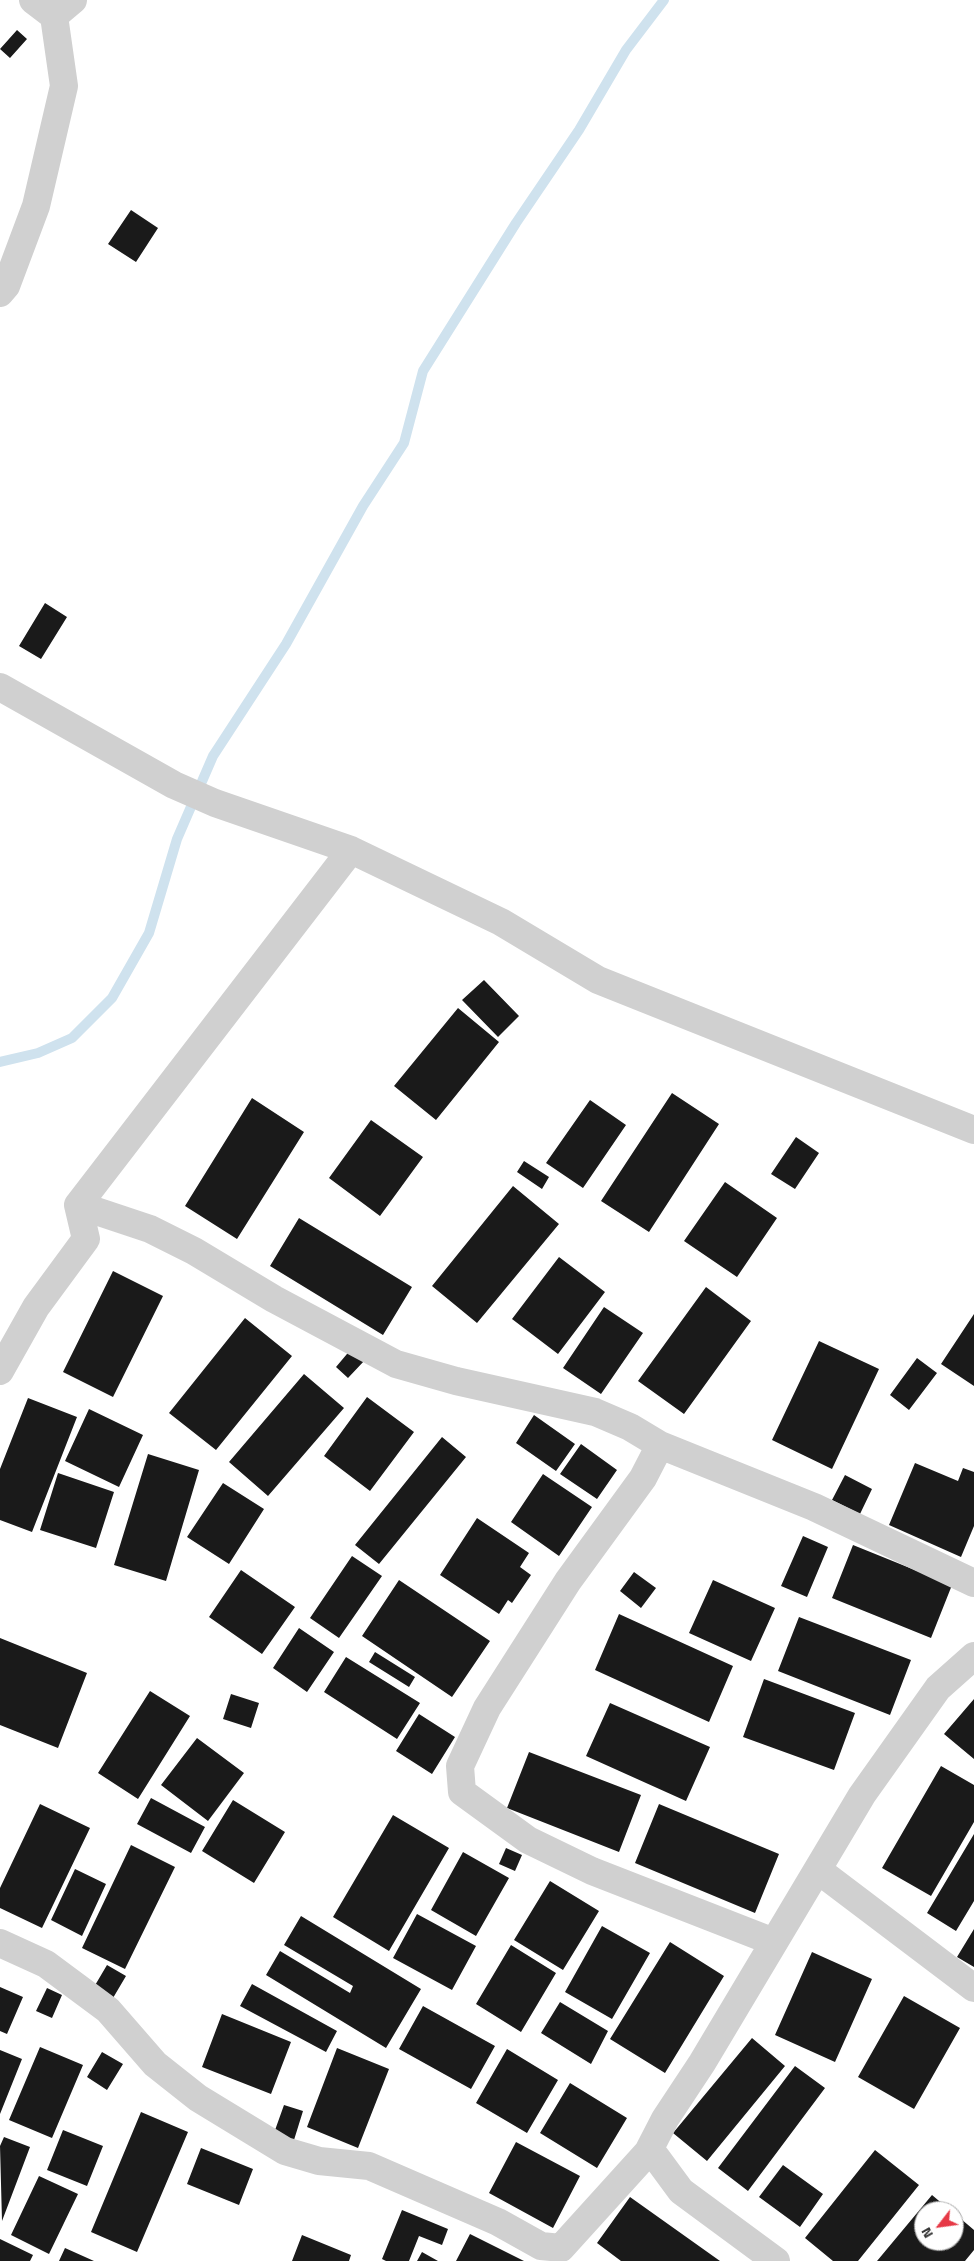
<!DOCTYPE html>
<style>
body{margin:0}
#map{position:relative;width:974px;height:2261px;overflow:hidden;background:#fff;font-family:"Titillium Web",sans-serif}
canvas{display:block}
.north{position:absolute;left:914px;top:2201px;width:50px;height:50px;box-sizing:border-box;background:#fff;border:1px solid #adadad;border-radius:50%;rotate:240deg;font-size:14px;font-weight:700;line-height:20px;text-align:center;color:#333}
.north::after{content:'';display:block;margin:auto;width:18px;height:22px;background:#e63946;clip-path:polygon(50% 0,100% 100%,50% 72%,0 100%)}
</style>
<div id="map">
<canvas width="974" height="2261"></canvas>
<div class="north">N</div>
</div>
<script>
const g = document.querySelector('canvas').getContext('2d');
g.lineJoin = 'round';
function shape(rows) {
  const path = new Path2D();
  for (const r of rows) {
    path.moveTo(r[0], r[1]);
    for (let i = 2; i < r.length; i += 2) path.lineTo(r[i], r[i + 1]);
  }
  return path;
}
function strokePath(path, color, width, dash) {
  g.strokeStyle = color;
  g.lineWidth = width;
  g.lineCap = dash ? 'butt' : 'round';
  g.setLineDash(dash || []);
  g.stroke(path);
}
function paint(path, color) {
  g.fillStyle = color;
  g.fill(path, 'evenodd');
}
const stream = shape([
 [0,1062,38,1053,72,1038,112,998,149,933,177,839,213,756,286,644,363,506,404,443,423,371,516,223,579,130,626,50,664,0]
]);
const building = shape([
 [17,30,27,39,10,58,0,49],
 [131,210,158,228,136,262,108,244],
 [45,603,67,617,41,659,19,646],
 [484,980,519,1016,498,1037,462,1000],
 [458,1008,499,1042,436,1120,394,1086],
 [672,1093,719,1124,649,1232,601,1201],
 [252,1098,304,1132,237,1239,185,1206],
 [590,1100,626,1125,583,1188,546,1163],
 [371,1120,423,1157,380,1216,329,1178],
 [796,1137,819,1153,795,1189,771,1174],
 [524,1161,549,1177,542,1189,517,1172],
 [725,1182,777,1218,737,1277,684,1241],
 [513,1186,559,1224,477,1323,432,1286],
 [299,1218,412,1287,383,1335,270,1266],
 [559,1257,605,1292,558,1354,512,1319],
 [113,1271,163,1296,113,1397,63,1372],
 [706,1287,751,1321,684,1414,638,1381],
 [604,1307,643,1333,601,1394,563,1368],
 [974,1314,974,1386,941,1364],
 [245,1318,292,1356,216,1450,169,1413],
 [819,1341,879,1369,832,1469,772,1440],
 [352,1348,365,1360,348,1378,336,1367],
 [917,1358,937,1373,909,1410,890,1395],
 [304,1374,344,1408,268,1496,229,1462],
 [367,1397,414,1432,370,1491,324,1456],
 [28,1398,77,1417,32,1532,0,1520,0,1469],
 [89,1409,143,1435,119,1487,65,1461],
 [534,1415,575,1444,556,1471,516,1443],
 [442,1437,466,1457,379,1564,355,1545],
 [581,1444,617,1470,597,1499,560,1474],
 [148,1454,199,1470,166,1581,114,1565],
 [915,1463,958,1481,963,1468,974,1472,974,1526,961,1557,889,1525],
 [58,1473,114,1492,96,1548,40,1530],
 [543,1474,592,1507,559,1556,511,1522],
 [845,1475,872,1489,860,1514,832,1500],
 [223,1483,264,1509,229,1564,187,1537],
 [477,1518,529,1553,520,1567,531,1575,512,1603,508,1600,499,1614,440,1575],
 [803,1536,828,1547,807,1597,781,1586],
 [853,1545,952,1585,931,1638,832,1598],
 [352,1556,382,1576,339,1638,310,1618],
 [241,1570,295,1607,262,1654,209,1617],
 [634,1572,656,1588,641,1608,620,1591],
 [399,1580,490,1641,452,1697,362,1636],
 [713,1580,775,1608,751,1661,689,1633],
 [619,1614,733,1666,709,1722,595,1670],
 [799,1617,911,1660,890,1715,778,1671],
 [299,1628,334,1652,307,1692,273,1668],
 [0,1638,87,1673,58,1748,0,1725],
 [375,1652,415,1677,409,1687,369,1662],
 [346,1657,420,1703,397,1739,324,1692],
 [764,1679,855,1713,834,1770,743,1737],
 [150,1691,190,1716,138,1799,98,1773],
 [231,1694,259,1703,251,1728,223,1719],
 [974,1699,974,1759,944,1734],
 [610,1703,710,1747,686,1801,586,1756],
 [419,1714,455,1737,432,1774,396,1751],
 [197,1738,244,1773,208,1821,161,1785],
 [529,1752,641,1795,619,1852,507,1808],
 [941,1766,974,1785,974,1822,931,1896,882,1868],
 [151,1798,205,1827,191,1853,137,1824],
 [233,1800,285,1832,254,1883,202,1851],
 [40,1804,90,1828,42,1928,0,1908,0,1888],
 [659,1804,779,1854,755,1913,635,1863],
 [393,1815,449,1848,389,1951,333,1917],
 [974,1834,974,1901,956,1931,927,1913],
 [131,1845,175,1867,125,1969,82,1948],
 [506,1848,522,1855,515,1871,499,1864],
 [463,1852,509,1878,476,1936,431,1910],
 [75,1869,106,1884,82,1936,51,1920],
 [550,1881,599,1911,563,1970,514,1940],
 [417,1914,476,1946,452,1990,393,1958],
 [301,1916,421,1989,386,2048,266,1975,280,1951,350,1993,353,1986,284,1945],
 [602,1926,650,1953,612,2019,565,1992],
 [974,1929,974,1967,957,1957],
 [670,1942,724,1976,665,2073,610,2039],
 [511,1945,556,1973,521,2032,476,2004],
 [812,1952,872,1979,835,2062,775,2035],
 [107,1965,126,1976,113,1998,94,1987],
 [252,1984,337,2031,326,2052,240,2006],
 [0,1987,23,1997,7,2034,0,2031],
 [47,1988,62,1995,52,2018,36,2011],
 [904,1996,960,2028,914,2109,858,2077],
 [560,2002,608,2031,591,2064,541,2033],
 [423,2006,495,2046,471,2089,399,2049],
 [222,2014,291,2042,271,2094,202,2067],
 [752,2038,785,2066,707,2161,673,2133],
 [40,2047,83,2065,52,2138,9,2120],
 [337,2048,389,2069,358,2148,307,2127],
 [507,2049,558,2080,527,2133,476,2103],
 [0,2050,22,2059,0,2114],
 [102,2052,123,2064,107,2090,87,2077],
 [795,2066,825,2088,748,2191,718,2168],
 [570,2083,627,2118,597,2168,540,2133],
 [284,2105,303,2111,294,2140,274,2133],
 [141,2112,188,2132,137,2252,91,2232],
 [63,2130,103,2146,87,2186,47,2170],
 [4,2137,30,2147,2,2221,0,2146],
 [516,2142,580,2176,553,2228,489,2193],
 [201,2148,253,2169,239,2205,187,2184],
 [875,2150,919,2185,858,2261,833,2261,805,2238],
 [783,2165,823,2194,800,2227,759,2197],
 [39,2176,78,2194,49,2254,11,2235],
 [932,2195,951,2211,924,2211,924,2241,954,2241,954,2213,974,2230,974,2250,965,2261,877,2261],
 [630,2197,720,2261,621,2261,597,2243],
 [402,2210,448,2229,442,2245,419,2236,409,2261,386,2261,382,2259],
 [470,2234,524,2261,456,2261],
 [302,2235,351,2255,349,2261,292,2261],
 [0,2239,33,2255,30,2261,0,2261],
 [65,2248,94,2261,59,2261],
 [422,2252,438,2261,417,2261]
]);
const minor = shape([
 [54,16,73,0],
 [0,293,6,286,36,206,64,86,54,16,33,0],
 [0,687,174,785,215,803,351,850,501,922,598,980,974,1130],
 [78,1205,150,1229,194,1251,274,1299,396,1364,456,1381,595,1412,630,1427,660,1445,814,1507,974,1583],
 [0,1371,36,1307,86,1239,78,1205,351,850],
 [660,1445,643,1478,568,1581,487,1708,460,1766,462,1792,528,1840,592,1871,774,1942],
 [818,1870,974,1988],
 [0,1943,46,1964,108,2010,155,2064,198,2098,285,2151,319,2161,369,2166,498,2222,541,2246,561,2248,648,2152],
 [776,2261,681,2191,656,2157,648,2152,665,2119,702,2063,862,1795,938,1688,974,1656]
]);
strokePath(stream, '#cfe2ee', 10);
paint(building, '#1a1a1a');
strokePath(minor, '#d0d0d0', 28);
</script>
